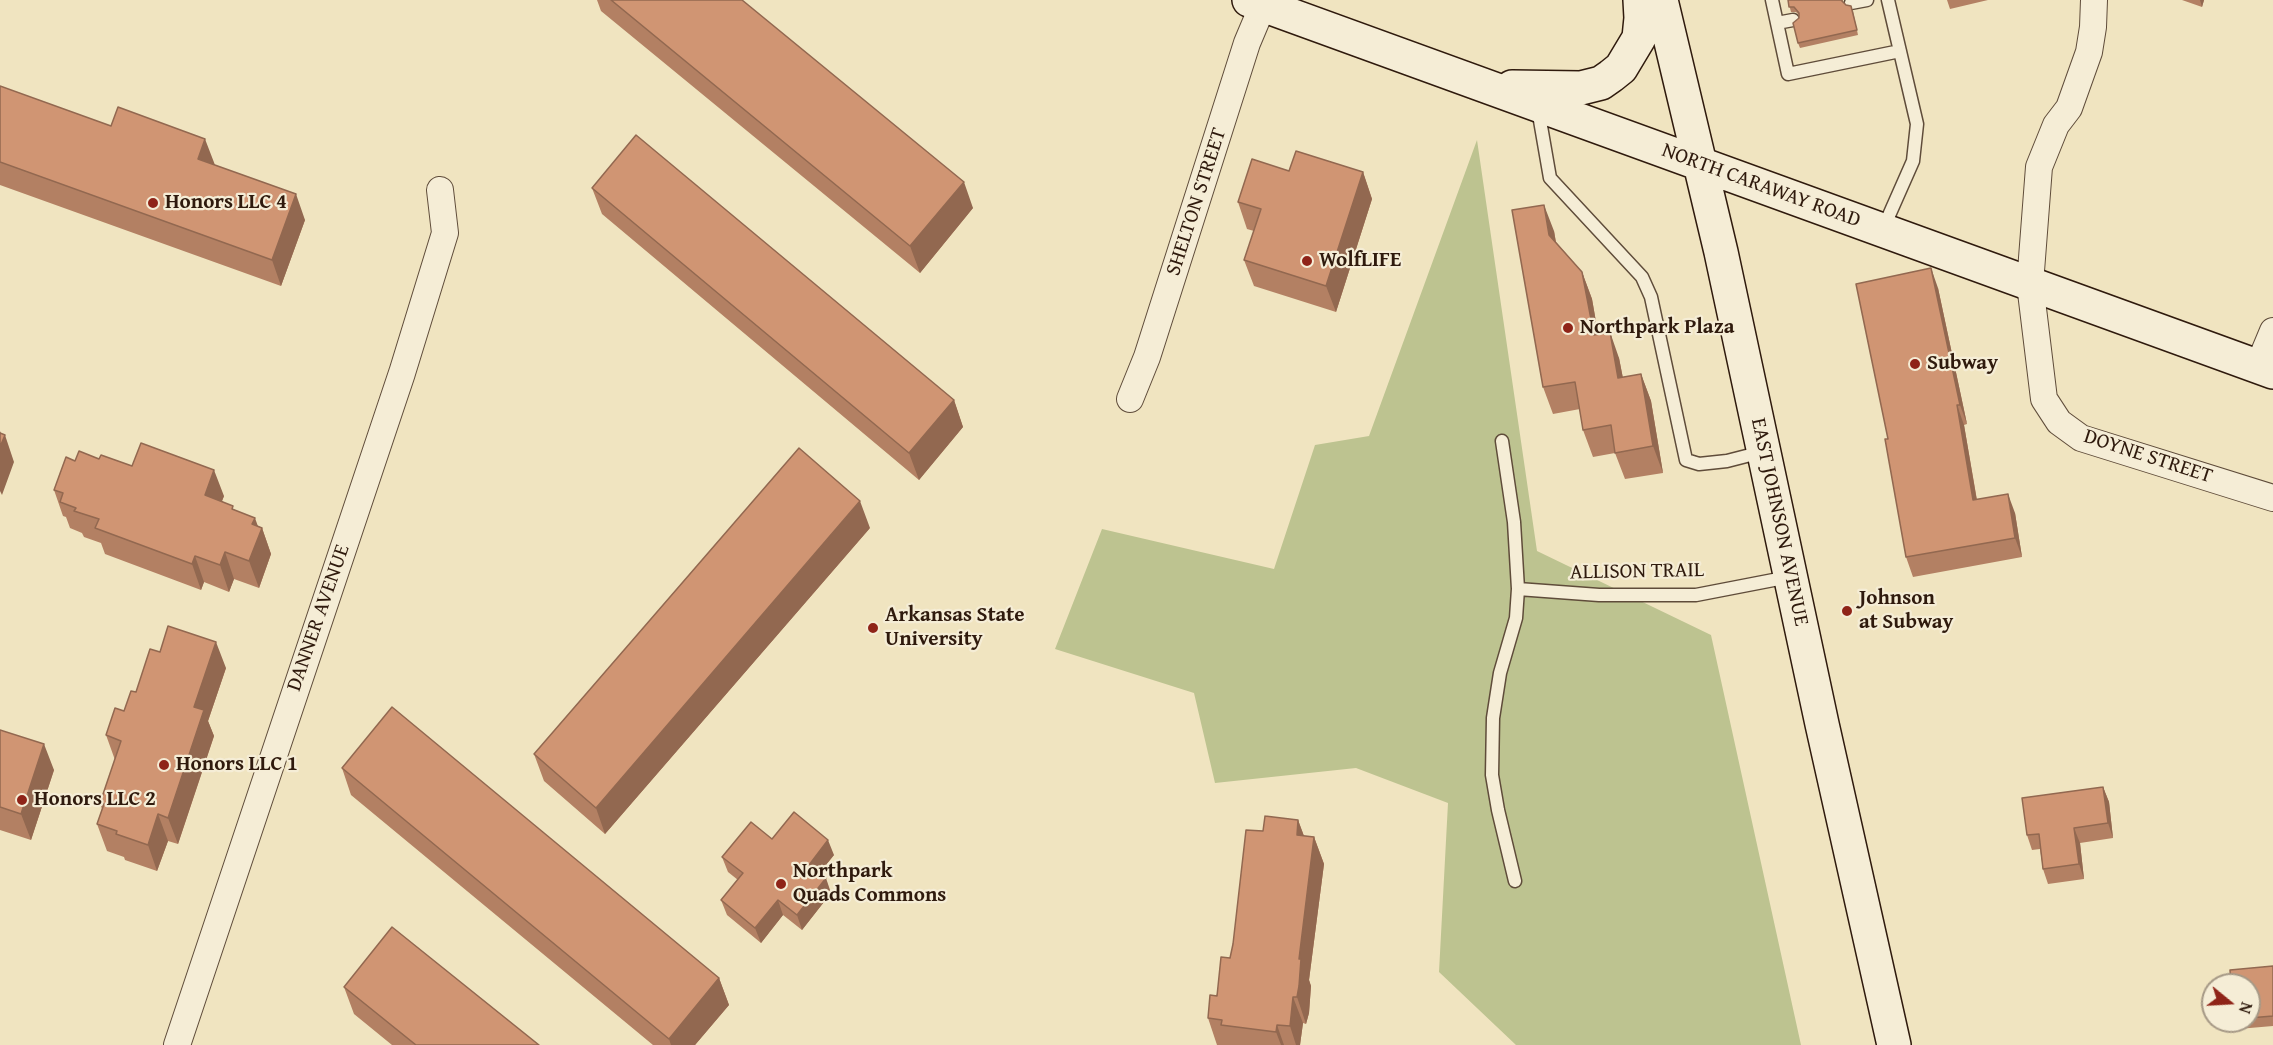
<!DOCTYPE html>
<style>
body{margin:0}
#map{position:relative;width:2273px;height:1045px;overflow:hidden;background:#f0e4c0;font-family:"Gentium Book Plus",serif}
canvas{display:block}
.north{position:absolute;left:2201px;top:973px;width:60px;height:60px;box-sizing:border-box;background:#f5edd6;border:2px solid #a69986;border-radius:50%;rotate:108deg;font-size:16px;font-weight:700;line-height:24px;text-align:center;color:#2f1a0d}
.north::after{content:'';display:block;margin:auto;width:21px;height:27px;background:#8f2418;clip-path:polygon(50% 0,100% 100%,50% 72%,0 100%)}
</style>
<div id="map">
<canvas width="2273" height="1045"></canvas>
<div class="north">N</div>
</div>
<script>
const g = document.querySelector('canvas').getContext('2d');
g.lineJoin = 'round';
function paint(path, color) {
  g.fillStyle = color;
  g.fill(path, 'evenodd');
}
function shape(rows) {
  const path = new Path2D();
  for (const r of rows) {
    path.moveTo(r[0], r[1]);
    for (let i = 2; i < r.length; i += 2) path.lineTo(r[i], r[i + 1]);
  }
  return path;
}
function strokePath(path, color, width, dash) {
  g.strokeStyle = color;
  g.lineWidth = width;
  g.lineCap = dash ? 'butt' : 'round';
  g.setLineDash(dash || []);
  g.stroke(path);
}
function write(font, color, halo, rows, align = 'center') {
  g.font = font + ' "Gentium Book Plus",serif';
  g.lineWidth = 4.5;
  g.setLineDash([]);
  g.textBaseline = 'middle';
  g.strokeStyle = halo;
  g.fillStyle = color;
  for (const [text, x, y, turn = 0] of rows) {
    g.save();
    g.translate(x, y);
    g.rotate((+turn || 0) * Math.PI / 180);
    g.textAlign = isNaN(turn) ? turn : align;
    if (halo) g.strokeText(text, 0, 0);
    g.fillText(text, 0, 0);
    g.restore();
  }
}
const green = shape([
 [1477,140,1537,551,1711,635,1801,1045,1516,1045,1439,972,1448,803,1356,768,1215,783,1194,693,1055,649,1102,529,1274,569,1315,445,1369,436]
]);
const lane = shape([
 [1772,0,1788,74,1900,51],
 [1851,3,1867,0],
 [1777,23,1793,20],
 [1538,109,1550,178,1642,277,1651,297,1686,460,1699,464,1727,461,1762,452],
 [1883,229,1913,161,1917,124,1888,0],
 [1502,441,1514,522,1518,589,1516,618,1500,673,1493,718,1492,775,1498,810,1515,881],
 [1518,589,1599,595,1696,595,1789,577]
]);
const street = shape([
 [2094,0,2093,27,2089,52,2069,108,2056,125,2039,167,2030,284,2044,399,2059,422,2081,438,2273,498],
 [2258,367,2273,331],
 [1130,399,1147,357,1247,43,1263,5],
 [177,1045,402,373,445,233,440,190]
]);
const secondary = shape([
 [1249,0,2273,372],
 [1661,0,1721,252,1822,724,1894,1045],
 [1512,87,1581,88,1601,83,1611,76,1621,68,1639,38,1641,18,1640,0]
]);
const wall = shape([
 [597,0,742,0,973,208,920,273,601,11],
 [1788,0,1843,0,1843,2,1853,11,1858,35,1800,48,1798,43,1799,15,1796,12,1791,12],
 [1947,0,1988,0,1950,9],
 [2182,0,2204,0,2202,7],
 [0,86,215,165,305,220,281,286,0,185],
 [1289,171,1363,172,1372,199,1336,312,1254,286,1244,260,1254,231,1247,229,1238,202],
 [592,188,954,400,963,427,919,480,602,214],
 [1554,231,1556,242,1582,272,1592,299,1598,334,1619,358,1623,378,1641,374,1651,401,1663,473,1625,479,1615,453,1593,457,1583,430,1580,409,1553,414,1543,387],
 [1938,288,1967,424,1964,425,1977,500,2015,513,2022,557,1913,577,1906,557,1888,439],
 [99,459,132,466,224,496,222,501,258,526,262,528,271,554,259,588,234,579,229,592,204,582,201,590,105,554,101,543,84,537,82,533,70,528,66,517,63,516,54,490,75,461],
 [870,528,605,834,544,781,534,754],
 [160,652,226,668,208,721,214,736,178,844,168,841,157,871,125,860,124,857,107,851,97,824,102,809,100,803,115,760,106,735,124,711,136,692],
 [0,730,54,770,31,840,0,830],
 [342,768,719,978,729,1005,695,1045,653,1045,351,795],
 [2103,787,2109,802,2113,838,2080,843,2084,879,2048,884,2043,869,2040,849,2032,850,2027,835],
 [1298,820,1304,836,1314,837,1324,864,1309,980,1311,986,1309,1013,1306,1024,1303,1023,1300,1045,1217,1045,1208,1018,1230,958,1263,831],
 [772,839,834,855,819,873,831,893,802,930,783,915,761,943,727,915,721,900,738,880,728,872,722,857],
 [2273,966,2273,1026,2238,1029,2235,1021,2249,1021,2249,985],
 [344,987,539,1045,392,1045,354,1014]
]);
const shadedWall = shape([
 [2200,0,2204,0,2202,7],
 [205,139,215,165,198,159],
 [1363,172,1372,199,1336,312,1326,286],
 [964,182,973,208,920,273,910,246],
 [296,194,305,220,281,286,272,260],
 [1544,205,1554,231,1559,262,1549,235],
 [1931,268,1938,288,1967,424,1960,405],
 [1582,272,1592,299,1603,361,1594,335],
 [1610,332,1619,358,1628,405,1618,378],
 [1641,374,1651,401,1663,473,1653,446],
 [954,400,963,427,919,480,909,453],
 [1957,405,1964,425,1980,519,1973,500],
 [0,431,3,439,5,435,14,462,2,495,0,491],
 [214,470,224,496,214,521,205,495],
 [2008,494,2015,513,2022,557,2015,538],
 [860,501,870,528,605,834,596,808],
 [255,518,260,532,262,528,271,554,259,588,249,561,252,524],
 [225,552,234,579,229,592,220,565],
 [195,556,204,582,201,590,192,564],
 [216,642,226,668,208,721,214,736,178,844,168,818,194,707],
 [44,744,54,770,31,840,21,814],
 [2103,787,2109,802,2113,838,2108,823],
 [158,814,168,841,157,871,148,845],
 [1298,820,1308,847,1297,835],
 [2074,828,2080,843,2084,879,2079,864],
 [1314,837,1324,864,1309,980,1311,986,1309,1013,1306,1024,1297,997,1299,959],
 [828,840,834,855,814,880,809,865],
 [826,878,831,893,802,930,797,915],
 [778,900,783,915,761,943,755,928],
 [719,978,729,1005,695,1045,671,1045,669,1039],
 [1293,997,1303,1023,1300,1045,1296,1045,1290,1026],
 [1277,1025,1284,1045,1281,1045,1276,1032]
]);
const building = shape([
 [611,0,742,0,964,182,910,246,611,0],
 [1788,0,1841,0,1846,5,1851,6,1857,30,1798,43,1793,23,1799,18,1799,13,1794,7,1789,7,1788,0],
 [0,86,111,126,118,107,205,139,198,159,296,194,272,260,0,162,0,86],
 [636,135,954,400,909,453,592,188,636,135],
 [1296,151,1363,172,1326,286,1244,260,1261,209,1238,202,1252,159,1289,171,1296,151],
 [1544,205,1549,235,1582,272,1594,335,1610,332,1618,378,1641,374,1653,446,1615,453,1611,425,1583,430,1575,382,1543,387,1512,210,1544,205],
 [1931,268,1960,405,1957,405,1973,500,2008,494,2015,538,1906,557,1885,439,1888,439,1856,284,1931,268],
 [0,433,5,435,0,447,0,433],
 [141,443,214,470,205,495,233,506,232,509,255,518,252,524,262,528,249,561,225,552,220,565,195,556,192,564,95,528,99,519,74,511,76,508,60,502,63,493,54,490,66,457,75,461,79,451,99,459,101,455,132,466,141,443],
 [799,448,860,501,596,808,534,754,799,448],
 [168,626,216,642,194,707,204,710,168,818,158,814,148,845,116,834,117,831,97,824,104,804,100,803,121,741,106,735,115,708,124,711,131,691,136,692,150,649,160,652,168,626],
 [392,707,719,978,669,1039,342,768,392,707],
 [0,730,44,744,21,814,0,807,0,730],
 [2103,787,2108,823,2074,828,2079,864,2043,869,2039,834,2027,835,2022,798,2103,787],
 [794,812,828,840,809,865,826,878,797,915,778,900,755,928,721,900,743,873,722,857,751,822,772,839,794,812],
 [1265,816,1298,820,1297,835,1314,837,1299,959,1301,959,1299,986,1297,997,1293,997,1290,1026,1277,1025,1276,1032,1221,1025,1222,1020,1208,1018,1210,995,1217,996,1221,957,1230,958,1233,944,1246,830,1263,831,1265,816],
 [392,927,539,1045,416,1045,344,987,392,927],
 [2273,966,2273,1016,2249,1018,2249,985,2231,985,2230,970,2273,966]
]);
const markers = [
 [153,203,6,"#8f2418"],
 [1307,261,6,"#8f2418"],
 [1568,328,6,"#8f2418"],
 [1915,364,6,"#8f2418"],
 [1847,611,6,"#8f2418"],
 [873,628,6,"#8f2418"],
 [164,765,6,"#8f2418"],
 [22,800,6,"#8f2418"],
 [781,884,6,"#8f2418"]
];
const streetNames = [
 ["NORTH CARAWAY ROAD",1761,186,20],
 ["SHELTON STREET",1197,202,-72],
 ["DOYNE STREET",2148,457,18],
 ["EAST JOHNSON AVENUE",1779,522,78],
 ["ALLISON TRAIL",1637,572,-1],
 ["DANNER AVENUE",319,618,-71]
];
const poiNames = [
 ["Honors LLC 4",165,203],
 ["WolfLIFE",1319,261],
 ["Northpark Plaza",1580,328],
 ["Subway",1927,364],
 ["Johnson",1859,599],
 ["at Subway",1859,623],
 ["Arkansas State",885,616],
 ["University",885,640],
 ["Honors LLC 1",176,765],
 ["Honors LLC 2",34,800],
 ["Northpark",793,872],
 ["Quads Commons",793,896]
];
paint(green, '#bdc390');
strokePath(lane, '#5f4c3a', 15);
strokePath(street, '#5f4c3a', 28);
strokePath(secondary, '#2f1a0d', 36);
strokePath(lane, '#f5edd6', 12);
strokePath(street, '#f5edd6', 26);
strokePath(secondary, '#f5edd6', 33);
paint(wall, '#b38063');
paint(shadedWall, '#926850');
paint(building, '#d09573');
strokePath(building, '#926850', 1.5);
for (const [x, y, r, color] of markers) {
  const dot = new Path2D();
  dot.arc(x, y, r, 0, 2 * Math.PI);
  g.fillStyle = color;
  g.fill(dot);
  strokePath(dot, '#f5edd6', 2);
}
write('21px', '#2f1a0d', '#f5edd6', streetNames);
write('bold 21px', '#2f1a0d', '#f5edd6', poiNames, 'left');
</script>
